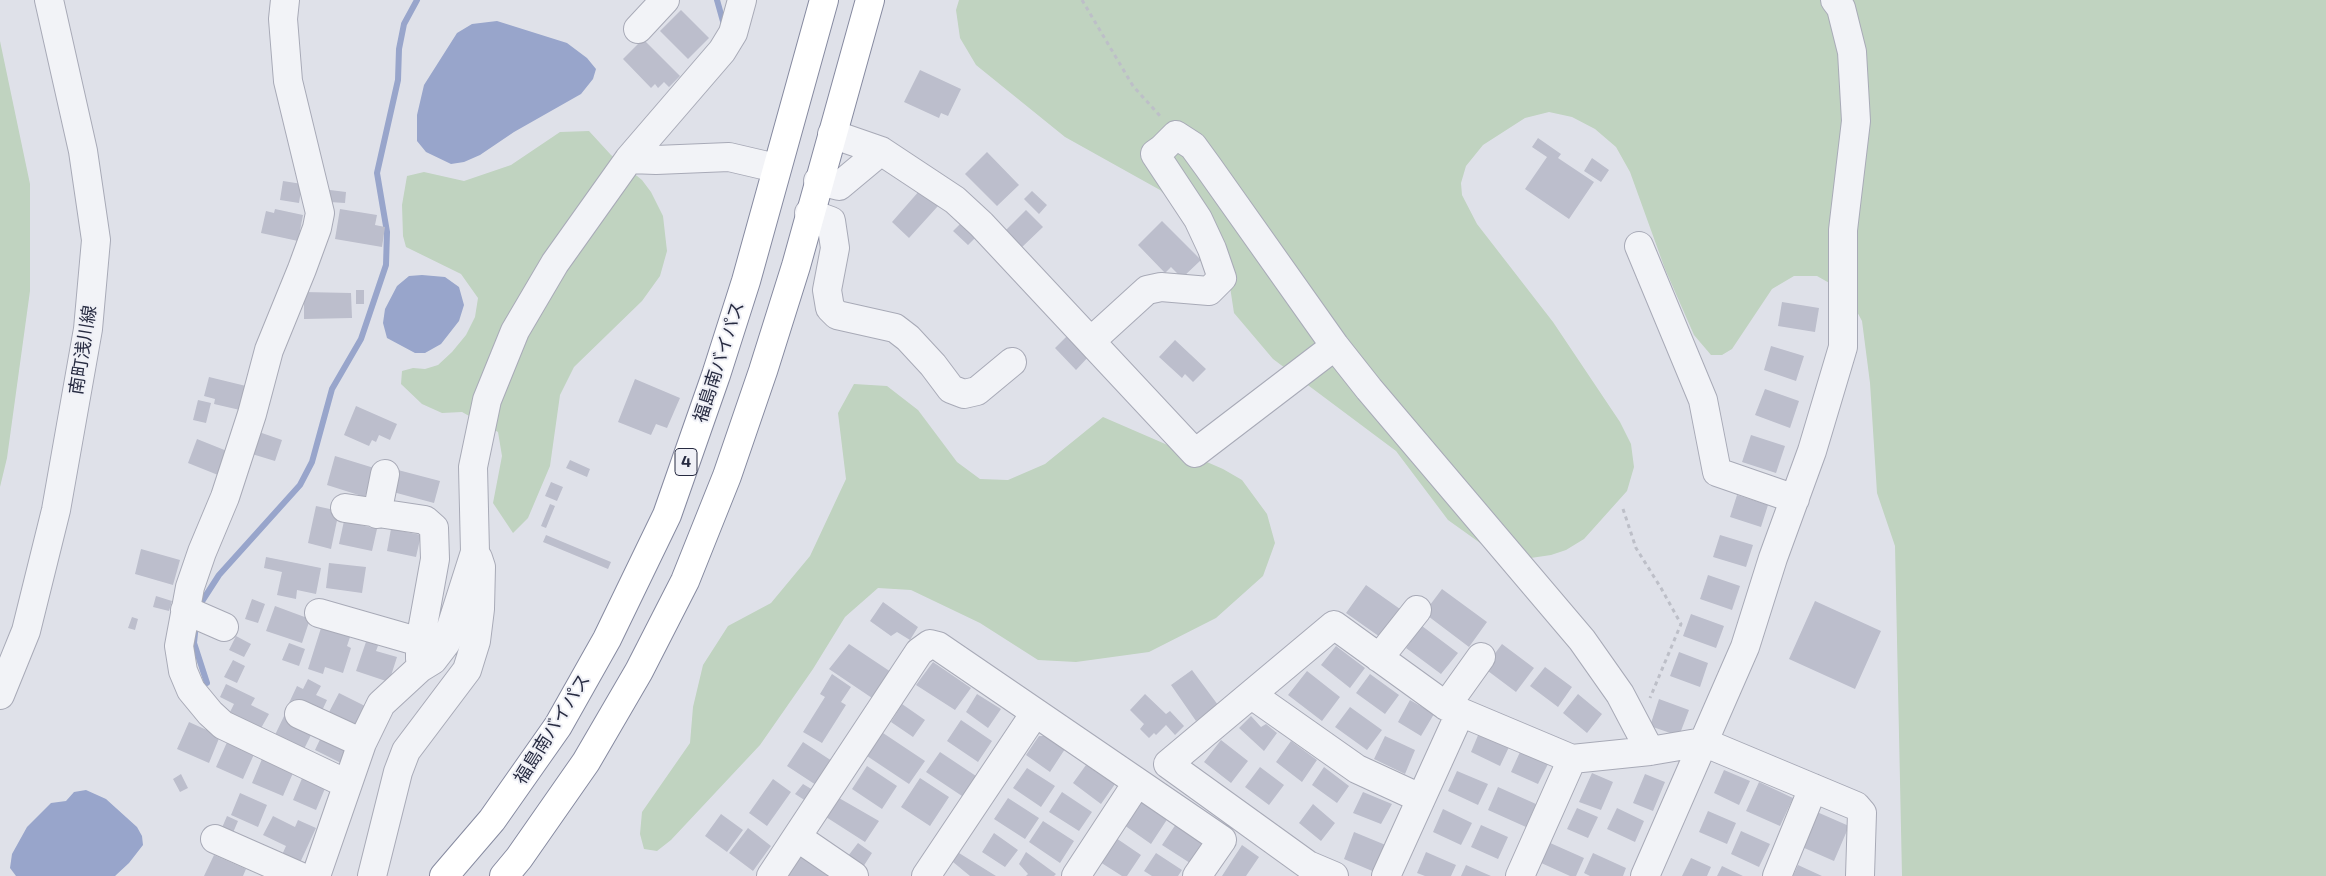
<!DOCTYPE html>
<meta charset="utf-8">
<style>
body{margin:0}
canvas{display:block;background:#dfe1e9}
</style>
<canvas width="2326" height="876"></canvas>
<script>
const g = document.querySelector('canvas').getContext('2d');
g.lineJoin = 'round';
function paint(path, color) {
  g.fillStyle = color;
  g.fill(path, 'evenodd');
}
function shape(rows) {
  const path = new Path2D();
  for (const r of rows) {
    path.moveTo(r[0], r[1]);
    for (let i = 2; i < r.length; i += 2) path.lineTo(r[i], r[i + 1]);
  }
  return path;
}
function strokePath(path, color, width, dash) {
  g.strokeStyle = color;
  g.lineWidth = width;
  g.lineCap = dash ? 'butt' : 'round';
  g.setLineDash(dash || []);
  g.stroke(path);
}
function write(font, color, halo, rows, align = 'center') {
  g.font = font + ' "Exo 2","Noto Sans JP",sans-serif';
  g.lineWidth = 4;
  g.setLineDash([]);
  g.textBaseline = 'middle';
  g.strokeStyle = halo;
  g.fillStyle = color;
  for (const [text, x, y, turn = 0] of rows) {
    g.save();
    g.translate(x, y);
    g.rotate((+turn || 0) * Math.PI / 180);
    g.textAlign = isNaN(turn) ? turn : align;
    if (halo) g.strokeText(text, 0, 0);
    g.fillText(text, 0, 0);
    g.restore();
  }
}
const green = shape([
 [959,0,2326,0,2326,876,1902,876,1895,546,1877,493,1870,383,1862,321,1847,293,1817,276,1794,276,1772,289,1732,349,1722,355,1711,355,1694,335,1665,269,1630,172,1616,147,1595,129,1572,117,1549,112,1525,118,1483,145,1466,166,1461,183,1462,195,1477,224,1553,322,1620,422,1631,444,1634,467,1627,491,1584,539,1566,550,1551,555,1524,559,1497,555,1448,520,1396,451,1273,359,1234,313,1225,254,1160,190,1065,137,976,65,960,38,956,10],
 [0,41,30,184,30,291,7,458,0,487],
 [589,131,611,155,642,180,651,192,663,216,667,251,660,276,642,301,574,367,560,395,550,466,528,518,513,533,493,503,502,456,498,432,462,412,442,413,422,404,401,384,402,371,413,368,425,369,438,365,452,352,466,335,475,317,478,298,461,274,406,247,403,236,402,205,407,176,424,172,464,181,511,165,560,132],
 [854,384,887,386,918,410,957,462,980,479,1008,480,1045,464,1103,417,1223,469,1242,480,1267,514,1275,543,1263,576,1216,618,1149,652,1076,662,1038,660,980,623,911,590,878,588,845,617,813,669,760,745,671,840,657,851,644,849,640,834,642,812,690,743,693,707,703,665,728,626,771,603,810,556,846,479,838,413]
]);
const water = shape([
 [497,21,567,43,587,58,596,69,593,79,581,94,514,132,480,155,464,162,451,164,426,152,417,141,417,115,424,85,457,33,472,24],
 [422,275,445,277,459,287,464,305,459,321,441,344,425,353,415,353,387,338,383,323,385,309,397,286,409,276],
 [86,790,106,799,137,827,142,836,143,845,129,863,115,876,16,876,10,868,12,854,27,827,51,803,66,801,74,792]
]);
const stream = shape([
 [717,0,724,25],
 [199,606,219,575,300,485,312,462,332,389,361,339,386,265,387,232,377,173,398,80,399,49,404,24,417,0],
 [195,633,194,643,207,683]
]);
const building = shape([
 [681,10,709,38,688,59,660,31],
 [643,39,680,76,669,87,664,82,658,88,655,84,651,88,623,59],
 [920,70,961,89,948,116,941,113,939,118,904,102],
 [1538,138,1561,154,1558,158,1594,182,1569,219,1525,189,1547,157,1532,147],
 [987,152,1019,185,997,206,965,174],
 [1592,158,1609,170,1601,182,1584,171],
 [283,181,302,184,299,203,280,200],
 [330,190,346,192,345,203,329,202],
 [920,190,938,206,909,238,892,222],
 [1032,191,1047,205,1039,214,1024,199],
 [275,209,303,215,298,241,261,233,266,211,274,213],
 [340,209,377,215,375,225,385,227,382,247,335,239],
 [1026,210,1043,227,1020,249,1004,232],
 [1162,221,1201,260,1182,278,1171,267,1165,273,1138,245],
 [962,222,977,236,968,245,953,231],
 [356,290,364,290,364,304,356,304],
 [304,292,351,293,352,318,304,319],
 [1782,302,1819,308,1815,332,1778,326],
 [1070,333,1091,354,1076,370,1055,348],
 [1175,340,1206,369,1193,382,1185,374,1182,378,1159,357],
 [1771,346,1804,356,1796,381,1764,370],
 [209,377,246,386,240,410,214,404,215,399,204,396],
 [635,379,680,398,667,428,656,424,651,435,618,422],
 [1765,389,1799,401,1790,428,1755,415],
 [198,400,211,403,206,423,193,420],
 [356,406,397,424,390,440,379,435,376,442,372,440,369,446,344,435],
 [259,432,282,440,275,461,252,454],
 [1751,435,1785,446,1776,473,1742,462],
 [197,439,227,451,218,475,188,463],
 [335,456,374,468,365,497,327,485],
 [570,460,590,469,587,477,566,468],
 [398,470,440,481,434,503,393,492],
 [551,482,563,487,557,501,545,496],
 [1737,495,1768,505,1761,527,1730,517],
 [550,504,555,506,546,528,541,526],
 [316,506,339,511,331,549,308,543],
 [344,521,377,529,372,551,339,544],
 [391,529,421,535,416,557,387,551],
 [546,535,611,562,608,569,543,542],
 [1720,535,1753,545,1746,567,1713,557],
 [141,549,180,560,173,585,135,574],
 [266,557,321,568,316,594,297,590,296,599,277,595,282,572,264,568],
 [329,563,366,567,362,593,326,588],
 [1708,575,1740,586,1732,610,1700,599],
 [1366,585,1400,609,1380,637,1346,613],
 [1442,589,1487,622,1469,647,1424,613],
 [156,596,172,601,169,611,153,607],
 [252,599,265,604,258,623,245,619],
 [1815,601,1881,631,1855,689,1789,659],
 [883,602,918,627,910,640,897,632,891,636,870,621],
 [275,606,310,619,302,643,266,631],
 [1691,614,1724,626,1716,648,1683,636],
 [132,617,138,619,135,630,128,628],
 [1422,626,1458,653,1441,674,1406,648],
 [321,628,350,637,347,646,351,648,343,673,325,667,323,674,308,669],
 [236,636,251,644,244,657,229,650],
 [367,639,379,643,376,651,397,657,389,682,356,671],
 [289,643,305,649,299,666,282,660],
 [849,644,891,672,872,698,829,669],
 [1502,644,1534,668,1516,692,1484,668],
 [1336,646,1365,668,1350,688,1321,665],
 [1679,652,1708,663,1700,687,1670,676],
 [233,660,245,666,237,683,224,677],
 [933,662,971,688,955,710,916,685],
 [1545,667,1572,687,1558,707,1530,686],
 [1192,670,1218,705,1196,721,1171,685],
 [1307,671,1340,697,1322,721,1288,695],
 [832,674,851,687,841,702,846,705,822,743,803,732,825,697,820,694],
 [1370,674,1399,695,1385,714,1356,693],
 [308,679,321,686,316,695,327,700,319,717,289,703,297,686,303,689],
 [226,684,255,698,251,705,269,714,260,730,229,714,234,704,220,697],
 [339,693,367,707,357,728,328,714],
 [977,694,1001,709,988,728,966,712],
 [1145,694,1166,714,1170,711,1184,726,1175,735,1166,725,1156,735,1154,733,1149,738,1140,729,1144,724,1130,710],
 [1578,694,1602,714,1587,733,1563,713],
 [1659,699,1689,710,1679,736,1650,726],
 [1410,700,1434,714,1421,736,1398,722],
 [902,704,925,720,913,737,891,722],
 [1350,707,1382,730,1367,750,1335,727],
 [285,714,314,729,304,749,275,735],
 [1251,716,1261,727,1266,724,1277,733,1264,751,1239,728],
 [961,720,992,741,978,762,947,741],
 [189,722,220,736,209,763,177,749],
 [324,731,354,746,345,765,315,750],
 [883,733,925,761,909,784,867,756],
 [1479,733,1509,747,1500,766,1471,752],
 [1039,736,1047,736,1065,749,1050,772,1026,755],
 [1385,736,1415,750,1405,774,1374,759],
 [228,740,255,752,243,779,216,767],
 [1221,740,1248,761,1231,783,1204,762],
 [1291,741,1317,760,1302,782,1276,762],
 [803,742,832,761,816,785,787,766],
 [940,752,976,776,962,796,926,772],
 [1520,752,1548,764,1538,784,1511,772],
 [262,759,293,773,283,796,252,783],
 [1086,765,1115,784,1101,804,1073,783],
 [867,766,897,786,882,809,852,789],
 [1260,767,1284,785,1269,805,1245,787],
 [1324,767,1349,786,1337,803,1312,785],
 [1027,768,1055,786,1041,807,1013,788],
 [1724,770,1750,781,1739,805,1714,793],
 [1457,771,1488,784,1478,805,1448,791],
 [1592,773,1613,782,1601,810,1579,802],
 [181,774,188,788,180,792,173,779],
 [1645,774,1665,782,1653,811,1633,803],
 [303,776,326,786,316,810,293,800],
 [920,778,949,797,930,826,901,807],
 [773,779,791,792,767,826,749,813],
 [1759,782,1793,798,1780,826,1746,811],
 [803,784,813,790,806,801,795,794],
 [1498,787,1536,804,1526,827,1488,810],
 [1062,792,1092,812,1079,831,1049,812],
 [1363,792,1392,804,1381,824,1353,813],
 [240,793,267,805,258,827,231,815],
 [839,798,879,821,865,842,826,817],
 [1008,798,1039,818,1025,839,994,819],
 [1141,800,1168,818,1151,844,1124,825],
 [1313,804,1335,823,1321,841,1299,823],
 [1577,808,1598,817,1588,838,1567,829],
 [1617,808,1644,821,1635,842,1607,829],
 [1443,809,1472,823,1461,845,1433,832],
 [1708,811,1736,823,1727,844,1699,832],
 [1817,812,1849,826,1834,861,1802,847],
 [721,814,743,830,727,852,705,836],
 [227,816,238,821,232,835,221,830],
 [273,816,295,827,298,820,316,828,299,865,281,857,286,846,263,835],
 [1043,821,1074,841,1060,863,1029,842],
 [1176,824,1203,842,1190,863,1162,845],
 [1481,825,1508,837,1498,859,1471,847],
 [748,828,771,846,753,871,729,853],
 [1741,831,1770,844,1759,867,1731,854],
 [1354,832,1388,846,1377,873,1344,859],
 [994,833,1018,850,1005,867,982,852],
 [1116,838,1141,855,1127,876,1122,876,1100,862],
 [1548,842,1584,858,1576,876,1570,876,1539,862],
 [858,843,872,853,863,867,848,856],
 [1242,845,1259,857,1246,876,1222,876],
 [1026,852,1056,874,1054,876,1026,876,1028,874,1019,864],
 [1426,852,1456,865,1451,876,1425,876,1417,873],
 [959,853,996,876,970,876,953,862],
 [1156,853,1182,870,1178,876,1152,876,1144,871],
 [1593,853,1626,868,1623,876,1590,876,1584,873],
 [799,854,829,874,827,876,785,876],
 [214,855,246,869,243,876,204,876],
 [1691,858,1711,867,1707,876,1682,876],
 [1466,865,1491,876,1461,876],
 [1798,865,1822,876,1793,876],
 [1722,866,1743,876,1717,876]
]);
const path = shape([
 [1082,0,1133,86,1161,117],
 [1623,509,1636,548,1661,588,1681,624,1650,698]
]);
const minor = shape([
 [285,0,283,19,288,81,320,213,317,228,302,269,269,350,252,414,225,497,202,552,190,587,179,646,183,671,191,690,210,713,223,725,347,784],
 [638,29,665,0],
 [832,134,881,151,955,200,981,224,1195,453,1335,346],
 [629,159,656,160,729,157,776,168],
 [818,181,839,186,881,151],
 [809,213,831,221,835,248,827,290,830,308,837,315,895,328,908,338,933,365,951,389,964,394,977,391,1012,362],
 [1639,246,1703,400,1717,472,1795,499],
 [1091,341,1147,290,1161,287,1209,291,1222,278,1212,249,1198,219,1155,154,1162,149,1176,135,1193,146,1209,168,1335,346,1369,389,1582,640,1620,694,1650,751],
 [345,508,425,520,434,528,435,559,420,642],
 [377,514,385,474],
 [185,610,224,627],
 [319,613,420,642,420,659],
 [1379,658,1417,610],
 [0,695,26,631,56,510,88,329,96,240,83,151,49,0],
 [1252,695,1357,769,1420,798],
 [1446,706,1481,657],
 [299,714,362,743],
 [797,837,854,876],
 [215,839,299,876],
 [316,876,362,743,381,704,420,668,433,660,446,643,475,552,473,467,487,400,515,331,555,263,629,159,722,51,733,33,742,0],
 [372,876,398,772,406,751,467,670,476,641,480,609,481,567,478,558],
 [771,876,919,652,930,644,938,646,1222,840,1197,876],
 [926,876,1035,713],
 [1076,876,1137,783],
 [1334,876,1308,865,1168,764,1334,625,1446,706,1572,759,1650,751,1703,742,1856,806,1862,813,1860,876],
 [1386,876,1460,713],
 [1520,876,1572,759],
 [1645,876,1745,647,1773,558,1812,451,1843,347,1843,230,1856,121,1852,52,1841,8,1835,0],
 [1777,876,1813,788]
]);
const highway = shape([
 [444,876,492,820,558,726,607,639,667,515,716,375,746,281,824,0],
 [504,876,519,858,586,762,639,671,685,581,727,476,763,371,796,266,870,0]
]);
const shields = [
 [686,462,22]
];
const shieldNames = [
 ["4",686,462]
];
const streetNames = [
 ["南町浅川線",83,350,-81],
 ["福島南バイパス",719,362,-72],
 ["福島南バイパス",552,729,-58]
];
paint(green, '#c0d3c0');
paint(water, '#98a5cb');
strokePath(stream, '#98a5cb', 6);
paint(building, '#bcbecc');
strokePath(minor, '#a8aab7', 30);
strokePath(highway, '#868aa0', 30);
strokePath(path, '#bdbfc8', 3, [4, 4]);
strokePath(minor, '#f2f3f7', 28);
strokePath(highway, '#fff', 28);
for (const [x, y, w] of shields) {
  const box = new Path2D();
  box.roundRect(x - w / 2, y - 13.5, w, 27, 4);
  g.fillStyle = '#eff0f6';
  g.fill(box);
  strokePath(box, '#272b41', 1);
}
write('bold 16px', '#272b41', null, shieldNames);
write('18px', '#272b41', '#eff0f6', streetNames);
</script>
